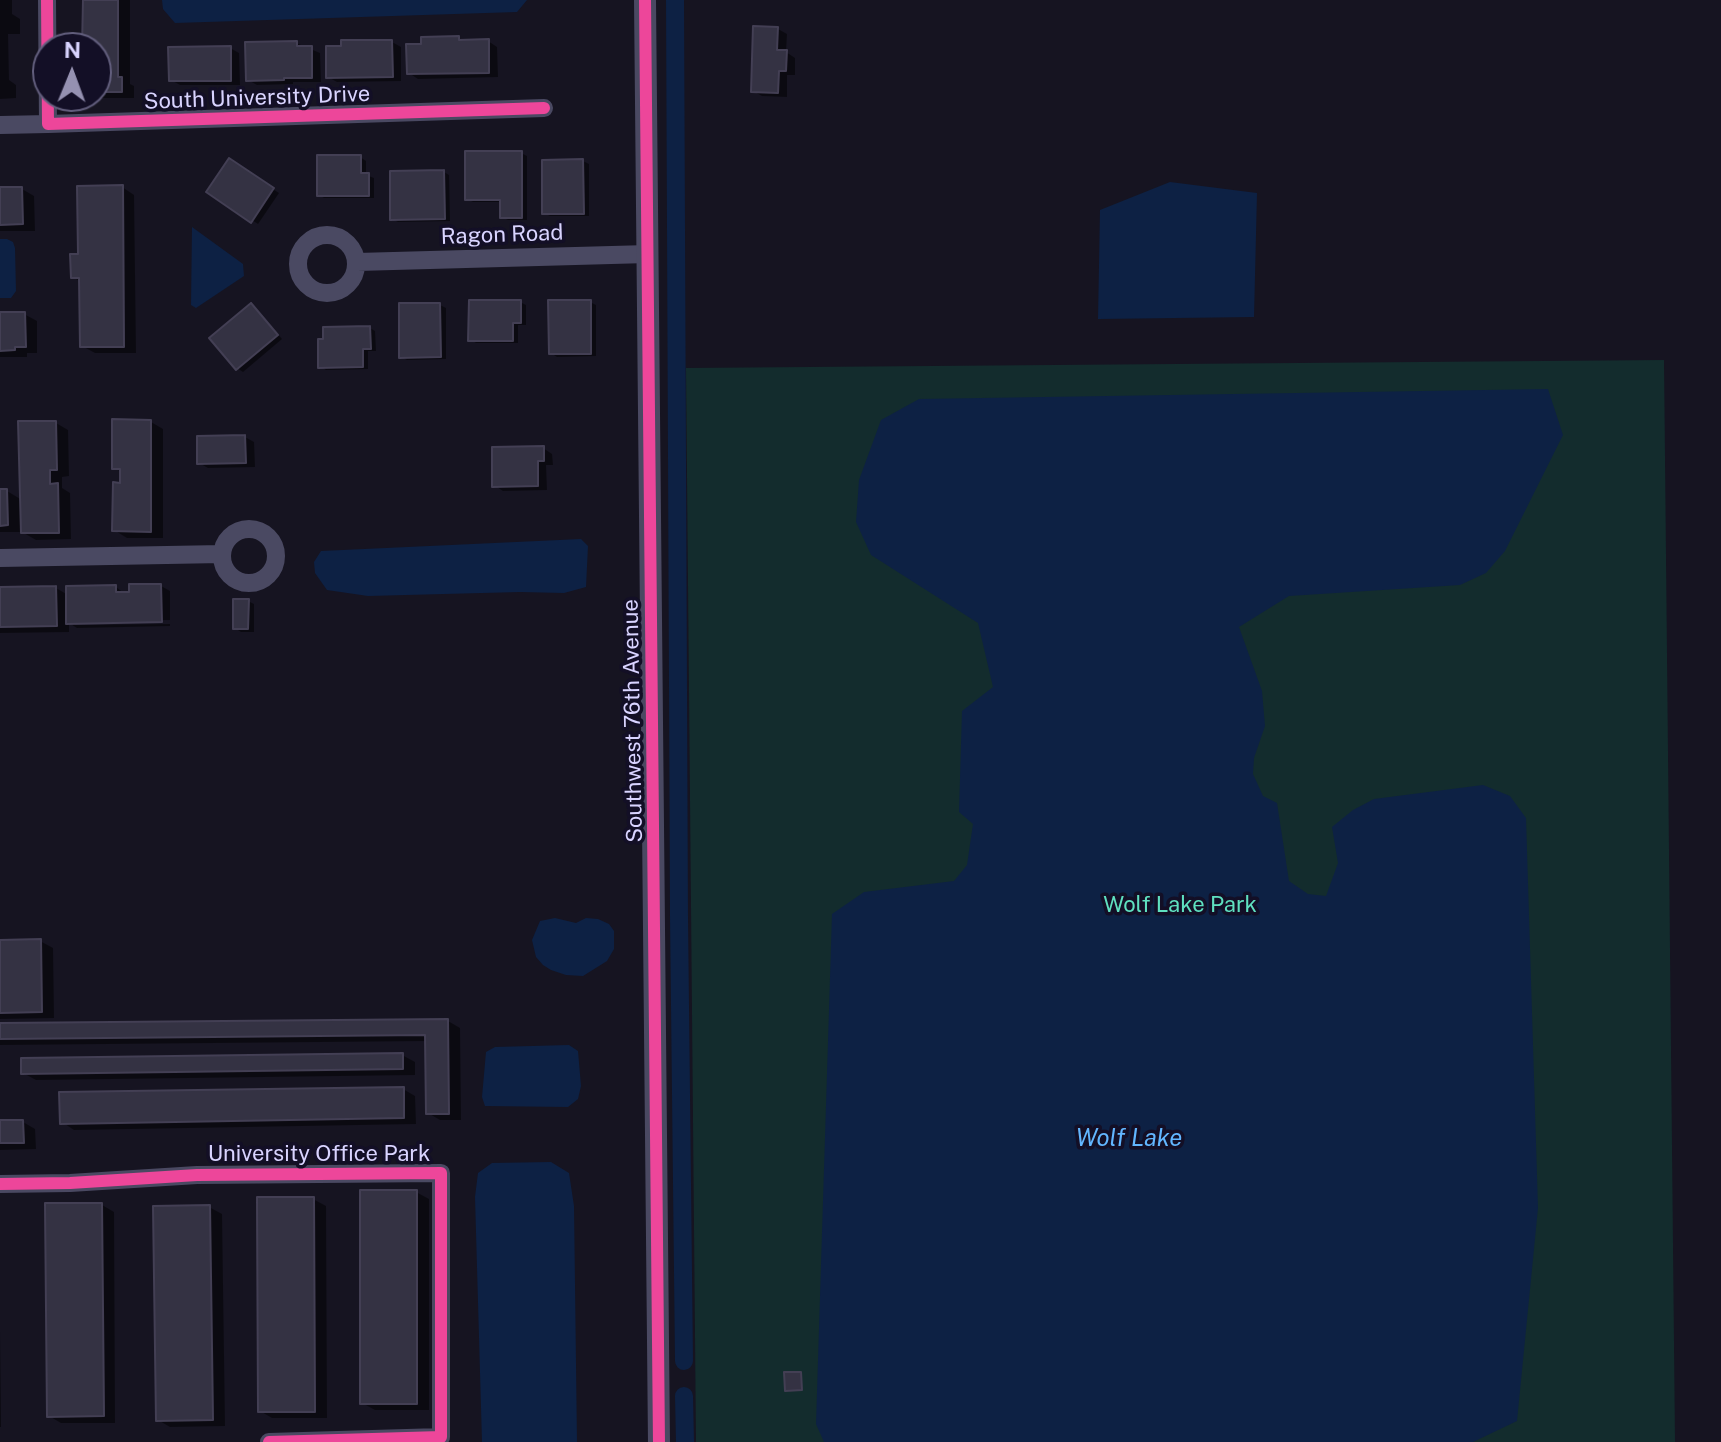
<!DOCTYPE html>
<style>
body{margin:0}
#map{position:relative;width:1721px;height:1442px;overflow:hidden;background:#161421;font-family:"Public Sans",sans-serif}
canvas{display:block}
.north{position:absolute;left:32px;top:32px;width:80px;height:80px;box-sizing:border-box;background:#130f26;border:2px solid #625e7d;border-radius:50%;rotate:1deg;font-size:22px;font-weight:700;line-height:32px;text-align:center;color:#d9d4ff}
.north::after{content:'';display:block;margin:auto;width:28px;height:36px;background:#9591b1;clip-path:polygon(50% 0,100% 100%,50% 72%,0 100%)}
</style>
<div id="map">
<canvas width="1721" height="1442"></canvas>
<div class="north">N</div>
</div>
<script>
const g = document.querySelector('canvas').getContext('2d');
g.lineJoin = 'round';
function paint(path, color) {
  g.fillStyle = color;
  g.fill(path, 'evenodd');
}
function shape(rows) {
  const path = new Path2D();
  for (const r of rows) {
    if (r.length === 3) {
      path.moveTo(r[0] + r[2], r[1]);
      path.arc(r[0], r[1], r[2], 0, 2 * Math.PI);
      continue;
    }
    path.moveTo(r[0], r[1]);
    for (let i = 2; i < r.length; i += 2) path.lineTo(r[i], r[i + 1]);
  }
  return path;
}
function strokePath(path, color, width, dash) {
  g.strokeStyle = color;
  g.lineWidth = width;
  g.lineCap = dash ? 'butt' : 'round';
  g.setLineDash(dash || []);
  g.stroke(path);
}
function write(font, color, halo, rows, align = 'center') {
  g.font = font + ' "Public Sans",sans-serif';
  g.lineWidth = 7;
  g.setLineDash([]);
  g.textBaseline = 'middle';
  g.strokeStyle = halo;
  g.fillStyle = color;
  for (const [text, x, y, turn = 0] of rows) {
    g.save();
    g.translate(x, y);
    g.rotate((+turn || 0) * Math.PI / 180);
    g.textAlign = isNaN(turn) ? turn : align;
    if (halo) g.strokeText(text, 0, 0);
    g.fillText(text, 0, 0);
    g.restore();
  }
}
const green = shape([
 [1664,360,1675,1442,696,1442,686,368]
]);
const water = shape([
 [162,0,527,0,517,12,175,23,163,9],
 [1170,182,1257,193,1254,317,1098,319,1100,210],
 [192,227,243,264,244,276,196,308,191,305],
 [0,239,7,239,13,242,15,248,16,291,11,298,0,298],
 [1548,389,1563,435,1505,551,1486,573,1460,585,1289,596,1239,627,1262,691,1265,726,1254,758,1253,774,1263,796,1277,803,1289,881,1308,894,1326,896,1338,863,1332,827,1353,810,1374,799,1483,785,1510,796,1526,818,1538,1208,1517,1421,1473,1442,824,1442,816,1424,832,914,864,892,954,881,967,865,973,824,959,812,962,711,993,687,978,623,871,555,856,522,859,480,881,420,919,399],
 [581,539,588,546,586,587,564,593,520,592,368,596,327,590,315,573,314,562,321,551],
 [555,918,576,923,586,918,598,919,609,924,614,931,614,949,607,961,583,976,566,975,551,970,543,965,536,957,532,940,540,921],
 [569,1045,578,1051,581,1086,578,1099,568,1107,485,1106,482,1097,486,1052,495,1047],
 [551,1162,569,1173,574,1206,577,1442,482,1442,475,1197,478,1173,492,1163]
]);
const shadow = shape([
 [0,0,12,0,12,14,20,19,20,34,8,34,9,80,16,85,16,98,0,99],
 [85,0,130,0,130,84,134,86,134,98,97,98,94,96,96,96,96,48,84,48],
 [778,29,787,34,786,52,795,58,795,75,787,75,787,97,762,96,753,91],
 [459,38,465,42,488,41,497,47,498,77,418,79,409,73,423,46],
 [392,42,401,47,401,81,337,82,328,77],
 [296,43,320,53,321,82,293,82,293,84,257,85,248,80],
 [230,48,239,53,240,85,180,85,171,80],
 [521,153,527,156,527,220,508,220,502,217,502,202,473,202,467,199],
 [360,157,366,161,366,175,374,178,374,198,324,198,319,195],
 [229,161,279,193,258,224,209,192],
 [583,161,589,164,589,216,550,216,544,213],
 [444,172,449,175,450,221,398,222,392,219],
 [122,187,134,195,136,353,95,353,82,346,81,282,73,277,80,256],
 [0,189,22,189,34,196,35,231,0,231],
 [520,302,526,305,526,325,518,325,518,343,476,343,470,339],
 [590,302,596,305,596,356,557,357,551,353],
 [251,305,257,309,282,339,243,372,237,368],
 [440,305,446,308,446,359,407,360,401,357],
 [0,314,24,314,37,321,37,353,27,353,27,357,0,357],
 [370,328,375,331,376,351,368,351,368,369,326,370,320,366],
 [151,422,163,429,163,538,127,538,114,530,122,485,122,472,114,468],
 [56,423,68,430,69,476,62,477,62,488,70,493,71,539,36,540,22,532,0,532,0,491,7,491,22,500],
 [245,437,254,442,255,467,208,468,199,463],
 [543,448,552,454,553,465,546,465,547,490,503,491,494,485],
 [161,586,170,591,170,620,75,621,75,625,170,624,170,626,77,628,69,623,69,632,0,633,0,589,56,588,68,595,116,587,125,594],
 [248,601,254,604,254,632,241,632,235,628],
 [40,941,53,948,54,1018,0,1019,0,942],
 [448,1021,460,1028,461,1120,440,1120,428,1113,427,1041,0,1045,0,1025],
 [402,1055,415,1062,415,1075,36,1080,23,1073],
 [403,1089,415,1096,416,1124,74,1130,62,1122],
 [0,1122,23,1122,35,1129,36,1149,0,1150],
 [416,1192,429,1199,429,1410,375,1410,362,1403],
 [313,1199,326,1206,327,1418,272,1418,260,1411],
 [102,1205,114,1212,115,1423,61,1423,49,1416],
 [209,1207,222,1214,225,1426,170,1427,158,1420],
 [0,1331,1,1427,0,1427]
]);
const canal = shape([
 [675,0,679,916,684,1361],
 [684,1396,685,1442]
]);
const building = shape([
 [83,0,118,0,118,77,122,77,122,92,96,92,96,48,82,48,83,0],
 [753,26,778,27,777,50,787,50,786,71,779,71,778,93,751,92,753,26],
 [459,36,459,40,489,39,489,73,407,74,406,44,421,44,421,37,459,36],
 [341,40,392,40,393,77,326,78,326,46,341,46,341,40],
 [297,41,297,46,312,46,312,78,284,78,284,80,246,81,245,42,297,41],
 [231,46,231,81,169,81,168,47,231,46],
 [465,151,522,151,522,218,500,218,500,200,465,200,465,151],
 [317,155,361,155,361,173,369,173,369,196,317,196,317,155],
 [229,158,274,188,251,223,206,192,229,158],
 [583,159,584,214,542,214,542,160,583,159],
 [444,170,445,219,390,220,390,171,444,170],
 [123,185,124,347,80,347,79,278,71,278,70,254,78,254,77,186,123,185],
 [0,187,22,187,23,224,0,225,0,187],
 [469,300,521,300,521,323,513,323,513,341,468,341,469,300],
 [548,300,591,300,591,354,549,354,548,300],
 [251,303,278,335,236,370,209,338,251,303],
 [399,303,440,303,441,357,399,358,399,303],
 [0,312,25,312,26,347,15,347,15,350,0,351,0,312],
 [370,326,371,349,363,349,363,367,318,368,318,339,323,339,323,327,370,326],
 [112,419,151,420,151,532,112,531,113,482,120,483,120,469,112,469,112,419],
 [18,421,56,421,57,470,50,470,50,484,58,483,59,533,21,533,18,421],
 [245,435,246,463,197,464,197,436,245,435],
 [544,446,544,461,538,461,538,486,492,487,492,447,544,446],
 [0,489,7,489,8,525,0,526,0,489],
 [129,584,161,584,162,622,66,624,66,586,116,585,116,592,129,592,129,584],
 [56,586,57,626,0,627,0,587,56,586],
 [233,599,249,599,248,629,233,629,233,599],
 [41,939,42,1012,0,1013,0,940,41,939],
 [448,1019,449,1114,426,1114,425,1035,0,1039,0,1023,448,1019],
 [403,1053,403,1069,21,1074,21,1058,403,1053],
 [404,1087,404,1118,60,1124,59,1092,404,1087],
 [0,1120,23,1120,24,1143,0,1143,0,1120],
 [360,1190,417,1190,417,1404,360,1404,360,1190],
 [257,1197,314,1197,315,1412,258,1412,257,1197],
 [45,1203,102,1203,104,1416,47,1417,45,1203],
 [210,1205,213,1420,156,1421,153,1206,210,1205],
 [784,1372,801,1372,802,1390,785,1391,784,1372]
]);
const minor = shape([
 [47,0,48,124,544,108],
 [0,125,48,124],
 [327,264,29],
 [357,262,648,254],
 [249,556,27],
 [0,558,222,554],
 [0,1184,70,1183,197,1175,441,1173,441,1437,269,1442]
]);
const tertiary = shape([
 [645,0,659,1442]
]);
const cycleway = shape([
 [47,0,48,124,544,108],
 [645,0,659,1442],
 [0,1184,70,1183,197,1175,441,1173,441,1437,269,1442]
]);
const streetNames = [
 ["South University Drive",257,98,-2],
 ["Ragon Road",502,235,-2],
 ["Southwest 76th Avenue",633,721,-91],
 ["University Office Park",319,1154]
];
const parkNames = [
 ["Wolf Lake Park",1180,905]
];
const waterNames = [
 ["Wolf Lake",1129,1139]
];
paint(green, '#132c2d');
paint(water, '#0d2144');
paint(shadow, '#0007');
strokePath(canal, '#0d2144', 18);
paint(building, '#343243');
strokePath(building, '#433f54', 2);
strokePath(minor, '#4a4962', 18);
strokePath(tertiary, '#4a4962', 22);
strokePath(cycleway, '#ed469a', 12);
write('22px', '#d9d4ff', '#130f26', streetNames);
write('22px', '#5fe0c0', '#130f26', parkNames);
write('italic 24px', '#62b6ff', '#130f26', waterNames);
</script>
